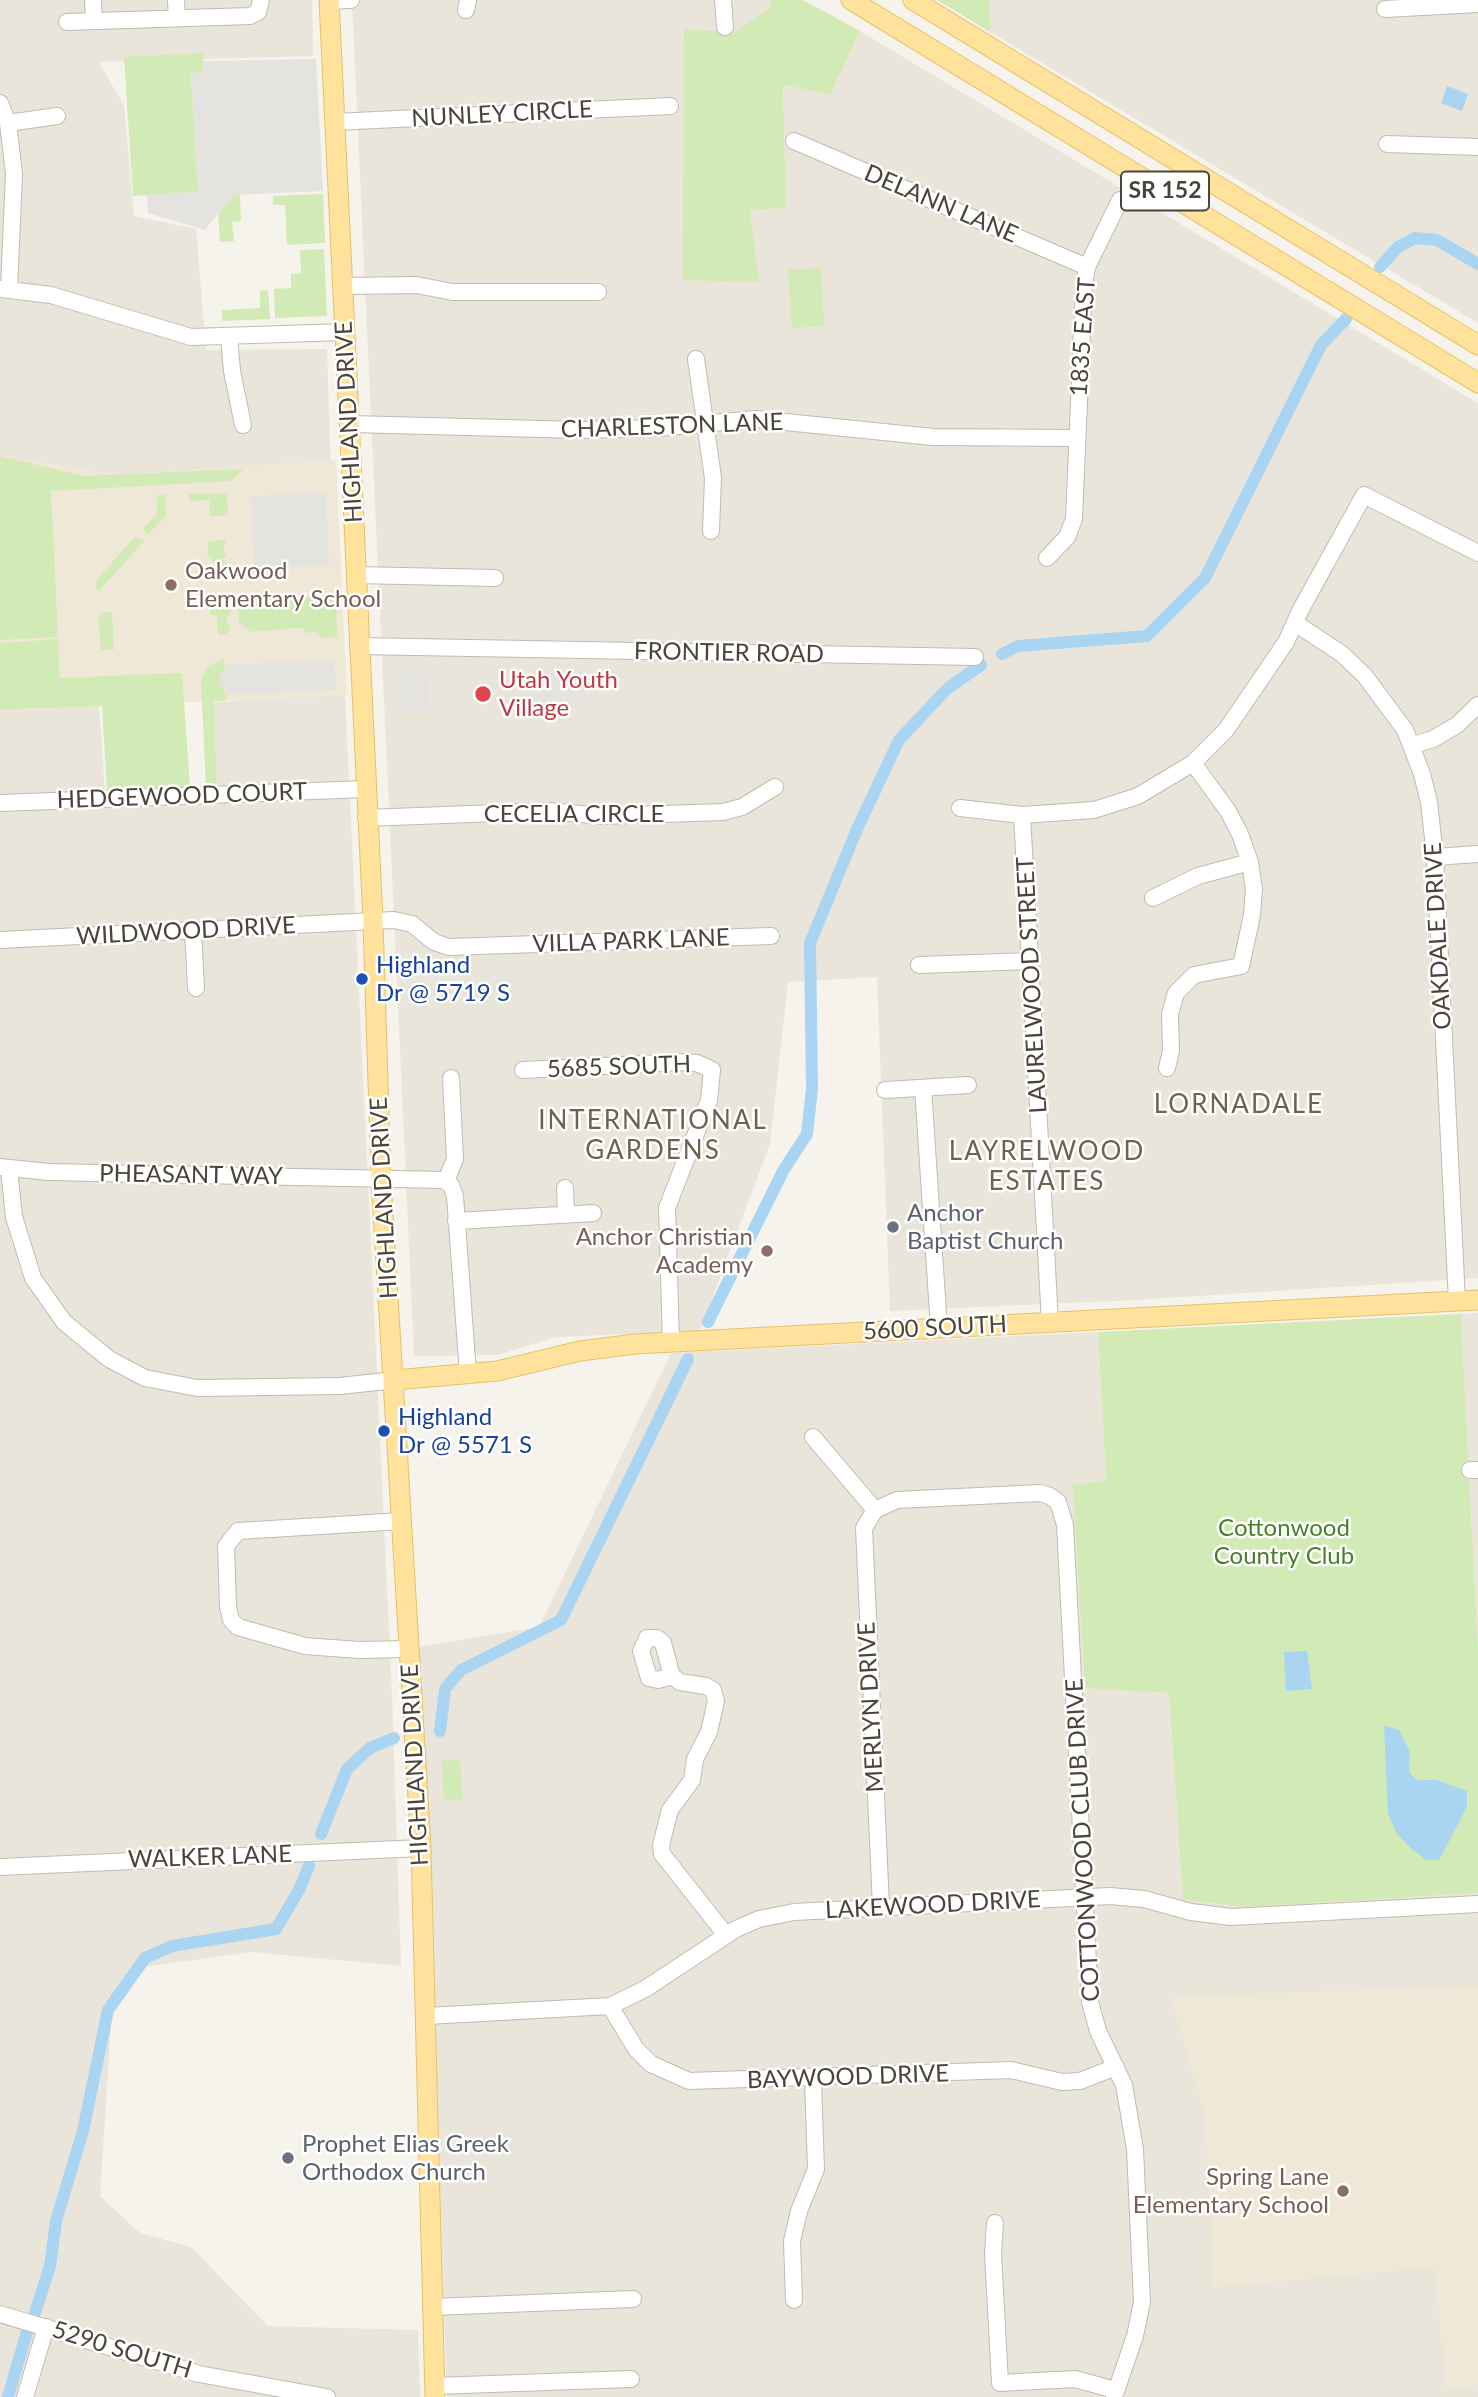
<!DOCTYPE html>
<style>
body{margin:0}
canvas{display:block;background:#f6f3ec}
</style>
<canvas width="1478" height="2397"></canvas>
<script>
const g = document.querySelector('canvas').getContext('2d');
g.lineJoin = 'round';
function paint(path, color) {
  g.fillStyle = color;
  g.fill(path, 'evenodd');
}
function shape(rows) {
  const path = new Path2D();
  for (const r of rows) {
    path.moveTo(r[0], r[1]);
    for (let i = 2; i < r.length; i += 2) path.lineTo(r[i], r[i + 1]);
  }
  return path;
}
function strokePath(path, color, width, dash) {
  g.strokeStyle = color;
  g.lineWidth = width;
  g.lineCap = dash ? 'butt' : 'round';
  g.setLineDash(dash || []);
  g.stroke(path);
}
function write(font, color, halo, rows, align = 'center') {
  g.font = font + ' Lato,sans-serif';
  g.lineWidth = 5;
  g.setLineDash([]);
  g.textBaseline = 'middle';
  g.strokeStyle = halo;
  g.fillStyle = color;
  for (const [text, x, y, turn = 0] of rows) {
    g.save();
    g.translate(x, y);
    g.rotate((+turn || 0) * Math.PI / 180);
    g.textAlign = isNaN(turn) ? turn : align;
    if (halo) g.strokeText(text, 0, 0);
    g.fillText(text, 0, 0);
    g.restore();
  }
}
const residential = shape([
 [0,0,312,0,313,56,99,62,124,106,134,216,196,229,206,350,327,349,331,476,84,477,0,456],
 [352,0,771,0,769,9,735,32,685,29,750,210,786,208,783,83,830,95,860,31,1478,403,1478,1278,1136,1300,890,1311,877,977,788,982,770,1144,700,1331,556,1337,497,1355,414,1356],
 [989,0,1478,0,1478,323,990,32],
 [345,694,392,1695,401,1966,252,1952,143,1967,112,2009,100,2196,140,2233,191,2247,268,2326,418,2330,420,2397,0,2397,0,711,99,706,105,792,217,787,214,702],
 [1478,1313,1478,1650,1461,1314],
 [1098,1332,1106,1480,1074,1485,1085,1687,1169,1693,1183,1900,1246,1907,1478,1893,1478,2397,447,2397,418,1647,539,1627,671,1353]
]);
const education = shape([
 [0,455,118,475,336,460,347,695,0,711],
 [1478,1986,1478,2385,1446,2388,1435,2267,1213,2287,1205,2115,1171,1997]
]);
const green = shape([
 [771,0,803,0,860,31,830,95,783,84,786,208,750,210,759,282,683,280,684,29,735,32,769,9],
 [937,0,989,0,990,32],
 [203,53,203,72,191,74,198,192,133,196,124,57],
 [323,194,325,243,287,245,285,205,273,205,273,196],
 [233,195,240,195,241,221,232,222,234,241,220,242,218,214],
 [324,249,327,316,275,318,274,289,291,288,291,274,301,273,300,250],
 [821,268,824,326,792,328,788,270],
 [268,290,270,319,222,321,222,310,260,308,260,291],
 [0,456,84,476,243,469,232,481,51,491,58,637,0,640],
 [227,493,228,515,210,516,209,500,189,501,189,494],
 [158,495,165,495,166,516,147,535,143,528,156,515],
 [135,537,144,541,99,591,96,588,97,579],
 [226,540,223,548,227,556,223,559,227,564,224,568,224,578,220,576,219,566,207,556,209,541],
 [336,594,337,637,321,638,315,632,305,633,304,629,297,628,251,632,239,622,239,609,246,600],
 [222,604,230,607,230,614,226,619,231,629,226,634,218,635,217,615,210,615,210,607],
 [112,612,114,650,101,650,98,618,101,613],
 [58,639,60,678,182,673,190,787,107,790,102,706,0,710,0,643],
 [224,659,225,672,220,673,227,700,214,701,217,786,206,786,201,681,208,666],
 [1461,1314,1478,1650,1478,1893,1246,1907,1183,1900,1169,1693,1085,1688,1073,1485,1106,1480,1098,1332],
 [460,1760,462,1799,444,1800,442,1761]
]);
const parking = shape([
 [316,59,323,191,233,195,205,230,148,213,147,195,198,192,191,74,203,72,203,61],
 [326,492,329,565,254,569,251,496],
 [334,659,336,690,227,695,226,687,221,687,220,674,225,673,225,665],
 [427,667,429,711,399,712,397,668],
 [584,671,586,707,532,710,530,674]
]);
const water = shape([
 [1447,86,1468,94,1462,111,1441,103],
 [1307,1651,1312,1689,1286,1691,1284,1652],
 [1384,1725,1399,1730,1410,1752,1409,1772,1417,1780,1436,1780,1467,1791,1467,1807,1439,1860,1426,1860,1412,1849,1397,1834,1388,1814]
]);
const canal = shape([
 [1380,267,1398,247,1415,238,1437,240,1478,264],
 [1002,654,1018,646,1147,636,1205,578,1321,345,1346,319],
 [708,1322,783,1171,807,1134,812,1089,810,943,858,827,899,740,947,689,981,665],
 [440,1731,445,1689,461,1670,561,1620,688,1359],
 [321,1834,347,1769,370,1748,394,1738],
 [34,2316,50,2266,56,2221,83,2131,108,2010,145,1958,172,1946,276,1929,299,1890,309,1866],
 [8,2397,28,2328]
]);
const minor = shape([
 [93,0,94,21],
 [176,0,177,18],
 [723,0,725,27],
 [329,1,351,0],
 [1385,9,1478,4],
 [466,10,468,0],
 [67,22,250,16,258,12,261,0],
 [0,103,8,123,14,174,9,289],
 [334,122,670,106],
 [8,123,57,116],
 [794,141,1087,267],
 [1387,144,1478,147],
 [342,286,417,285,452,292,598,292],
 [0,289,51,295,191,337,345,332],
 [229,337,232,371,243,425],
 [696,359,713,478,711,531],
 [351,424,580,430,658,428,756,419,933,437,1077,438],
 [1047,558,1067,537,1074,519,1084,284,1087,267,1120,200],
 [356,575,495,578],
 [1295,623,1342,654,1365,676,1405,730,1422,774,1429,802,1435,857,1457,1301],
 [358,646,975,657],
 [1413,745,1433,739,1457,725,1478,705],
 [0,803,365,789],
 [960,808,1022,815,1094,810,1138,796,1193,763,1226,730,1286,642,1301,609,1364,495,1478,553],
 [1022,815,1050,1322],
 [366,818,549,811,603,816,723,812,742,807,775,787],
 [1435,857,1478,854],
 [1153,898,1198,876,1250,862],
 [193,930,196,988],
 [0,940,394,920,412,924,434,942,449,947,771,936],
 [919,965,1030,961],
 [1167,1068,1171,1051,1170,1014,1176,993,1194,975,1241,966,1252,915,1254,889,1250,862,1240,834,1228,811,1193,763],
 [523,1070,683,1062,697,1063,712,1070,709,1100,667,1208,671,1342],
 [923,1088,939,1328],
 [885,1090,968,1085],
 [0,1167,49,1172,444,1180,451,1185,455,1196,468,1374],
 [9,1169,14,1217,33,1278,64,1322,109,1359,145,1378,197,1388,340,1386,395,1380],
 [446,1181,455,1159,451,1078],
 [565,1188,566,1215],
 [456,1221,593,1213],
 [813,1437,875,1510],
 [1470,1470,1478,1470],
 [402,1521,238,1531,226,1546,228,1607,231,1620,238,1627,305,1646,359,1650,409,1649],
 [672,1676,663,1643,657,1638,647,1638,641,1651,649,1678,658,1680,672,1676,680,1682,706,1686,713,1690,716,1701,709,1732,695,1759,692,1780,670,1810,661,1845,662,1854,726,1935],
 [0,1867,421,1848],
 [881,1907,864,1528,875,1510,897,1500,1040,1493,1050,1496,1058,1502,1065,1525,1090,2002,1098,2031,1124,2085,1135,2149,1142,2302,1135,2336,1114,2397],
 [610,2006,636,2049,651,2064,689,2081,1011,2070,1062,2082,1080,2081,1116,2067],
 [427,2016,610,2006,645,1989,736,1929,759,1919,794,1912,1110,1896,1144,1899,1191,1912,1231,1917,1478,1904],
 [995,2223,993,2254,1000,2383,1075,2379,1115,2390],
 [794,2300,792,2241,799,2211,816,2169,813,2079],
 [433,2307,633,2299],
 [0,2314,199,2374,327,2397],
 [435,2386,631,2379],
 [25,2397,46,2327]
]);
const major = shape([
 [329,0,373,921,381,1179,421,1848,435,2397],
 [851,0,1478,383],
 [913,0,1478,345],
 [395,1380,497,1371,580,1351,635,1344,1478,1300]
]);
const markers = [
 [171,585,7,"#8d6e63"],
 [483,694,9,"#e0444e"],
 [362,979,7,"#1a4fb4"],
 [893,1227,7,"#6b7280"],
 [767,1251,7,"#8d6e63"],
 [384,1431,7,"#1a4fb4"],
 [288,2158,7,"#6b7280"],
 [1343,2191,7,"#8d6e63"]
];
const shields = [
 [1165,191,88]
];
const shieldNames = [
 ["SR 152",1165,191]
];
const streetNames = [
 ["NUNLEY CIRCLE",502,114,-3],
 ["DELANN LANE",941,204,23],
 ["1835 EAST",1083,337,-86],
 ["HIGHLAND DRIVE",349,422,-93],
 ["CHARLESTON LANE",672,426,-2],
 ["FRONTIER ROAD",729,653,1],
 ["HEDGEWOOD COURT",182,796,-2],
 ["CECELIA CIRCLE",574,814],
 ["WILDWOOD DRIVE",186,931,-3],
 ["OAKDALE DRIVE",1438,936,-93],
 ["VILLA PARK LANE",631,941,-2],
 ["LAURELWOOD STREET",1032,985,-93],
 ["5685 SOUTH",619,1067,-2],
 ["PHEASANT WAY",191,1175,1],
 ["HIGHLAND DRIVE",384,1198,-93],
 ["5600 SOUTH",935,1328,-3],
 ["MERLYN DRIVE",871,1707,-93],
 ["HIGHLAND DRIVE",415,1765,-93],
 ["COTTONWOOD CLUB DRIVE",1083,1840,-93],
 ["WALKER LANE",210,1857,-2],
 ["LAKEWOOD DRIVE",933,1905,-3],
 ["BAYWOOD DRIVE",848,2077,-2],
 ["5290 SOUTH",122,2350,17]
];
const educationNames = [
 ["Oakwood",185,571,"left"],
 ["Elementary School",185,599,"left"],
 ["Anchor Christian",753,1237],
 ["Academy",753,1265],
 ["Spring Lane",1329,2177],
 ["Elementary School",1329,2205]
];
const healthNames = [
 ["Utah Youth",499,680],
 ["Village",499,708]
];
const transitNames = [
 ["Highland",376,965],
 ["Dr @ 5719 S",376,993],
 ["Highland",398,1417],
 ["Dr @ 5571 S",398,1445]
];
const worshipNames = [
 ["Anchor",907,1213],
 ["Baptist Church",907,1241],
 ["Prophet Elias Greek",302,2144],
 ["Orthodox Church",302,2172]
];
const parkNames = [
 ["Cottonwood",1284,1528],
 ["Country Club",1284,1556]
];
const neighbourhoodNames = [
 ["LORNADALE",1239,1105],
 ["INTERNATIONAL",653,1121],
 ["GARDENS",653,1151],
 ["LAYRELWOOD",1047,1152],
 ["ESTATES",1047,1182]
];
paint(residential, '#eae5da');
paint(education, '#efe8d6');
paint(green, '#d2eab5');
paint(parking, '#e5e3e0');
paint(water, '#a9d4f2');
strokePath(canal, '#a9d4f2', 12);
strokePath(minor, '#c2bbae', 18);
strokePath(major, '#e6c16a', 21);
strokePath(minor, '#fff', 16);
strokePath(major, '#ffe39c', 19);
for (const [x, y, r, color] of markers) {
  const dot = new Path2D();
  dot.arc(x, y, r, 0, 2 * Math.PI);
  g.fillStyle = color;
  g.fill(dot);
  strokePath(dot, '#fff', 2.5);
}
for (const [x, y, w] of shields) {
  const box = new Path2D();
  box.roundRect(x - w / 2, y - 19.5, w, 39, 5);
  g.fillStyle = '#fff';
  g.fill(box);
  strokePath(box, '#4b4439', 2);
}
write('bold 23px', '#4b4439', null, shieldNames);
write('24px', '#4b4439', '#fff', streetNames);
write('24px', '#785e54', '#fff', educationNames, 'right');
write('24px', '#be3a42', '#fff', healthNames, 'left');
write('24px', '#164399', '#fff', transitNames, 'left');
write('24px', '#5b616d', '#fff', worshipNames, 'left');
write('24px', '#4a7f2a', '#fff', parkNames);
g.letterSpacing = '2px';
write('26px', '#6e6250', '#fff', neighbourhoodNames);
g.letterSpacing = '0px';
</script>
